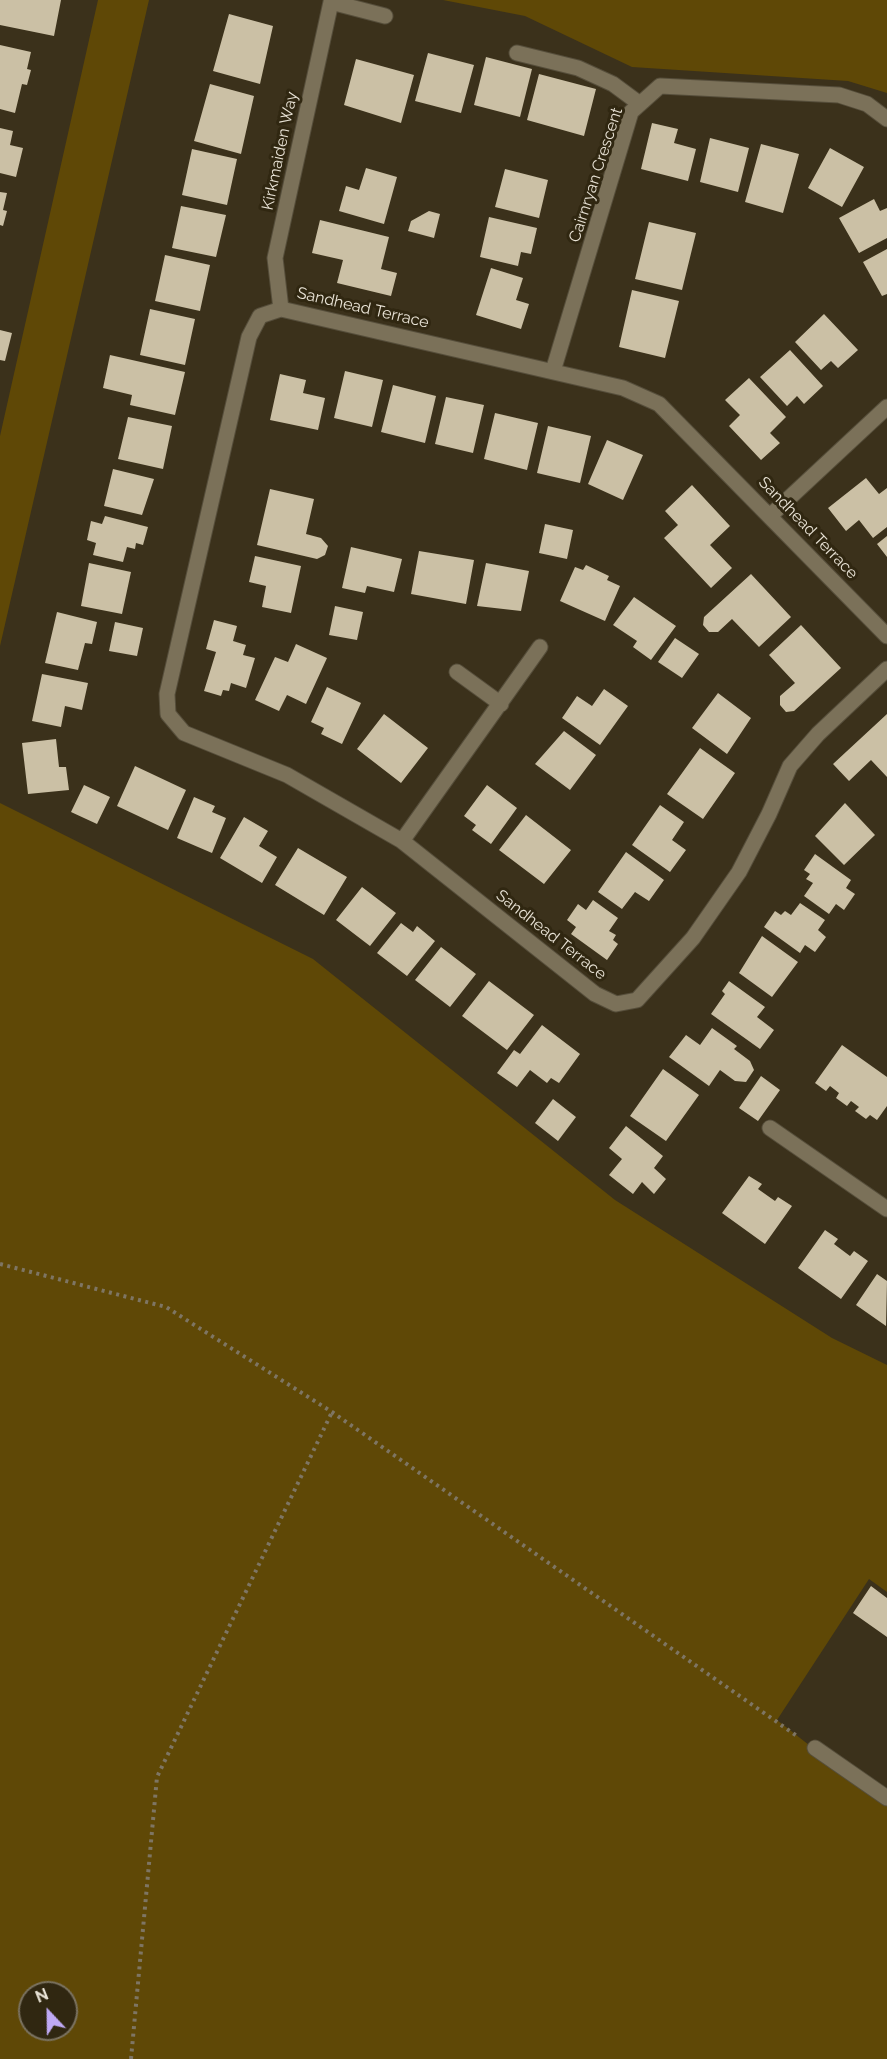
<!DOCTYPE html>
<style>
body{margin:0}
#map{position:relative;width:887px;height:2059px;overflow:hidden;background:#3b311b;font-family:Raleway,sans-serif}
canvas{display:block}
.north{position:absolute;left:18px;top:1981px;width:60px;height:60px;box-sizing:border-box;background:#302711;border:2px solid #7a7260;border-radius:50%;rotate:338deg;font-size:16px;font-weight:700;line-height:24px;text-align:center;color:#e9e3d6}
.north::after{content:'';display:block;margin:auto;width:21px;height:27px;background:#bfa9f4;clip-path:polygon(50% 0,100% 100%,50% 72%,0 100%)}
</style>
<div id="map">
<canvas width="887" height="2059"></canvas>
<div class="north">N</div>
</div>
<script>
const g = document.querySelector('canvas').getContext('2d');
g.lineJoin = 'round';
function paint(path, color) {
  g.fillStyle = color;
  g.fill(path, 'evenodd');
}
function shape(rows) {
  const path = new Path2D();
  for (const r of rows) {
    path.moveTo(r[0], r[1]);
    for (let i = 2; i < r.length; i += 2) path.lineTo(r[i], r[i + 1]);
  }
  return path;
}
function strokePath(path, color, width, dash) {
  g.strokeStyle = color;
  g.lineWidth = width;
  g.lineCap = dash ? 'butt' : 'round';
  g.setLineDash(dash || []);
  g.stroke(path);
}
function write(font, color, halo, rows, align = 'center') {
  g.font = font + ' Raleway,sans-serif';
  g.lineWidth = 6;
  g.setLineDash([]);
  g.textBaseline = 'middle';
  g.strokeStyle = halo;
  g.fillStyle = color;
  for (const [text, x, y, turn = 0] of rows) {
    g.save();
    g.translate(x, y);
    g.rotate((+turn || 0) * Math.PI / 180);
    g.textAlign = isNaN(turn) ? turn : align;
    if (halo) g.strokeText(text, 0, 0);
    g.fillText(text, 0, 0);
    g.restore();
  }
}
const green = shape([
 [98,0,149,0,0,646,0,436],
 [443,0,887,0,887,93,848,81,632,67,525,16],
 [0,803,313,959,615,1200,832,1338,887,1365,887,1592,869,1579,777,1720,887,1806,887,2059,0,2059],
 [30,1993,66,1993,66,2029,30,2029]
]);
const building = shape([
 [0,0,61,0,54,36,0,25],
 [229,14,273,26,260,84,213,71],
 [0,45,31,52,27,69,31,70,27,85,22,84,15,113,0,109],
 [428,53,474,65,461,113,415,101],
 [486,57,532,69,520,117,474,105],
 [356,59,414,75,401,123,344,105],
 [539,74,596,89,584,136,527,120],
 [210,84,254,96,241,154,194,141],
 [652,123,678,129,674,143,696,149,688,181,641,169],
 [0,128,13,131,10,145,23,148,16,177,0,173],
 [710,138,749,148,738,192,700,182],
 [761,144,799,154,783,213,745,202],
 [830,148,864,167,842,207,808,188],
 [192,149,237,159,227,205,182,195],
 [366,168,397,177,384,224,339,211,346,186,359,190],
 [505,169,548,180,539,218,495,207],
 [0,192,7,193,3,210,7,211,3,226,0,225],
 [874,199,880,211,887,208,887,238,859,253,839,218],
 [181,206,226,215,216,257,172,248],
 [429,211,440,214,434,238,408,231,411,221],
 [489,217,537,228,531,254,521,252,518,266,480,257],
 [320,220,389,237,381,269,397,273,391,296,337,283,343,260,312,253],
 [649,222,696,233,682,290,635,279],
 [887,249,887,294,882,296,863,262],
 [165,255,210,265,200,311,155,301],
 [491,268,523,278,516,300,529,304,521,329,476,315],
 [632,290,679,301,665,358,619,347],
 [150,309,195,319,185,365,140,355],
 [824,314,858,350,838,368,831,361,821,370,795,342],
 [0,330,12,333,5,361,0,360],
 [790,350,823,386,804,404,797,396,787,406,760,377],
 [110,355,185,372,175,415,130,405,132,395,103,388],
 [345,371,383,380,372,427,334,418],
 [280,374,306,380,303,393,325,398,318,430,270,420],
 [749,378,786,417,770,433,780,443,761,460,729,426,740,415,725,400],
 [393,385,436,396,425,443,381,432],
 [446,397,484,405,473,453,435,444],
 [495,413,538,423,527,470,484,459],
 [128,417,172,426,163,469,118,459],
 [548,426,591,436,580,483,537,473],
 [607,440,643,455,623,500,588,484],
 [113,469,154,479,142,515,104,506],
 [866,478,879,494,887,488,887,527,873,538,859,520,846,531,828,508],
 [692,485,730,526,710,545,732,568,711,588,664,538,678,525,665,511],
 [270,489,314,499,306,534,321,538,328,546,325,555,317,559,257,545],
 [105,516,148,527,143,545,136,543,135,549,127,547,123,562,93,555,96,543,87,540,91,521,102,524],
 [545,524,573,530,567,559,539,553],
 [887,536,887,557,877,544],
 [351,547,402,559,394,592,367,586,365,593,342,588],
 [419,551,474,560,466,604,411,594],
 [255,556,301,566,291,613,262,607,266,586,249,582],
 [89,563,131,572,122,614,81,606],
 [486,563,529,571,521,611,477,606],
 [586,565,609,576,607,580,620,586,605,621,560,601,575,567,583,570],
 [751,574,791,617,759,647,732,619,718,632,709,632,703,625,704,617],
 [634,597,676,626,651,660,633,647,637,641,613,625],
 [335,606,363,612,357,640,329,635],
 [57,612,97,622,92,644,85,643,78,670,45,663],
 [214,620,237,626,233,641,246,645,243,655,255,658,246,688,231,683,229,691,223,690,221,696,204,691,216,652,206,649],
 [115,622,143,628,137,656,109,651],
 [801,625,841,668,794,711,786,712,780,705,780,696,795,683,769,655],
 [675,638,699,654,682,678,658,662],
 [296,644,327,658,306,704,287,695,279,711,255,700,275,657,288,662],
 [42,674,88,683,82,710,65,706,61,727,32,721],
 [327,687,361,703,342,744,321,734,324,728,311,722],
 [604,689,628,706,600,745,562,718,577,696,592,706],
 [718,693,751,718,727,754,692,728],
 [384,714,428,748,401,783,357,749],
 [887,714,887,777,871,760,849,781,833,764],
 [564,731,596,755,570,790,535,764],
 [56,739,59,767,66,767,69,790,28,794,22,743],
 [700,748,735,773,703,819,667,794],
 [135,766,186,790,168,830,117,806],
 [84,785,110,797,97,824,71,812],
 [487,785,517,808,491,844,472,830,476,825,464,816],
 [194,797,215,806,212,812,226,818,212,853,177,838],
 [845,803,875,835,844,865,815,836],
 [660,805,684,822,672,840,686,850,670,872,632,845],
 [526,815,571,850,544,884,499,850],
 [244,817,268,831,259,846,277,857,262,883,220,858],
 [298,848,347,877,324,915,275,885],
 [626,852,664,880,649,901,635,892,622,909,598,892],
 [815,854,851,880,846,888,855,894,844,910,836,904,829,914,804,896,813,883,806,879,810,874,804,870],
 [362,887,396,913,370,946,336,920],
 [593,900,618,918,609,931,616,935,613,940,618,944,607,960,571,934,576,927,567,920,578,904,586,910],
 [800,903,825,920,818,930,826,937,815,952,805,945,800,953,764,927,775,911,781,915,785,911,791,915],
 [401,923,413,932,417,926,435,941,407,976,377,953],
 [762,936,798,962,772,997,739,973],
 [441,947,476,974,450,1007,415,980],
 [489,981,534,1015,507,1050,462,1016],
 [729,981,765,1007,757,1017,774,1030,760,1049,711,1014,725,994,722,991],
 [542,1025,580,1054,559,1083,551,1078,547,1083,530,1070,517,1087,497,1073,514,1050,520,1054],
 [712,1028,737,1046,734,1049,750,1061,754,1070,746,1082,735,1081,720,1070,709,1086,669,1057,686,1035,700,1045],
 [842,1045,887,1077,887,1106,877,1120,870,1115,866,1119,855,1111,859,1107,851,1101,847,1106,836,1098,839,1093,830,1086,826,1091,815,1083],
 [663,1069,699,1095,666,1141,630,1116],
 [761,1076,780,1090,758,1121,739,1108],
 [553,1099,576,1117,558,1141,535,1123],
 [626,1126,663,1156,654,1168,666,1179,654,1194,642,1182,633,1194,609,1175,622,1159,609,1148],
 [749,1176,762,1184,758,1189,775,1201,778,1197,792,1206,765,1244,722,1213],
 [825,1230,838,1239,834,1244,850,1256,854,1251,868,1261,841,1299,798,1268],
 [877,1274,887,1281,886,1326,856,1305],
 [871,1586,887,1598,887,1637,853,1613]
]);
const path = shape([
 [0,1264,166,1307,332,1412,797,1736],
 [131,2059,157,1777,332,1412]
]);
const service = shape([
 [815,1748,887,1798]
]);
const minor = shape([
 [517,53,578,68,613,84,640,104],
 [281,309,275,258,331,2,385,16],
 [553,371,631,112,660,86,839,95,867,104,887,119],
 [771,515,887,407],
 [887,636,659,404,623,388,281,309,260,316,249,337,167,694,168,714,184,733,287,775,402,841,595,994,616,1004,637,1000,693,938,739,872,769,814,790,766,818,734,887,669],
 [457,672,501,704],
 [402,841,540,647],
 [770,1128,887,1209]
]);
const streetNames = [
 ["Kirkmaiden Way",280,151,-78],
 ["Cairnryan Crescent",596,175,-72],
 ["Sandhead Terrace",363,308,13],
 ["Sandhead Terrace",808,528,46],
 ["Sandhead Terrace",551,935,38]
];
paint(green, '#5f4806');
paint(building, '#cbc0a5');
strokePath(service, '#564e3b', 17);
strokePath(minor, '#564e3b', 17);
strokePath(path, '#7e7563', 4, [3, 4.5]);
strokePath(service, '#7b7159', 15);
strokePath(minor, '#7b7159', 15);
write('16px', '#e9e3d6', '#302711', streetNames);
</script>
